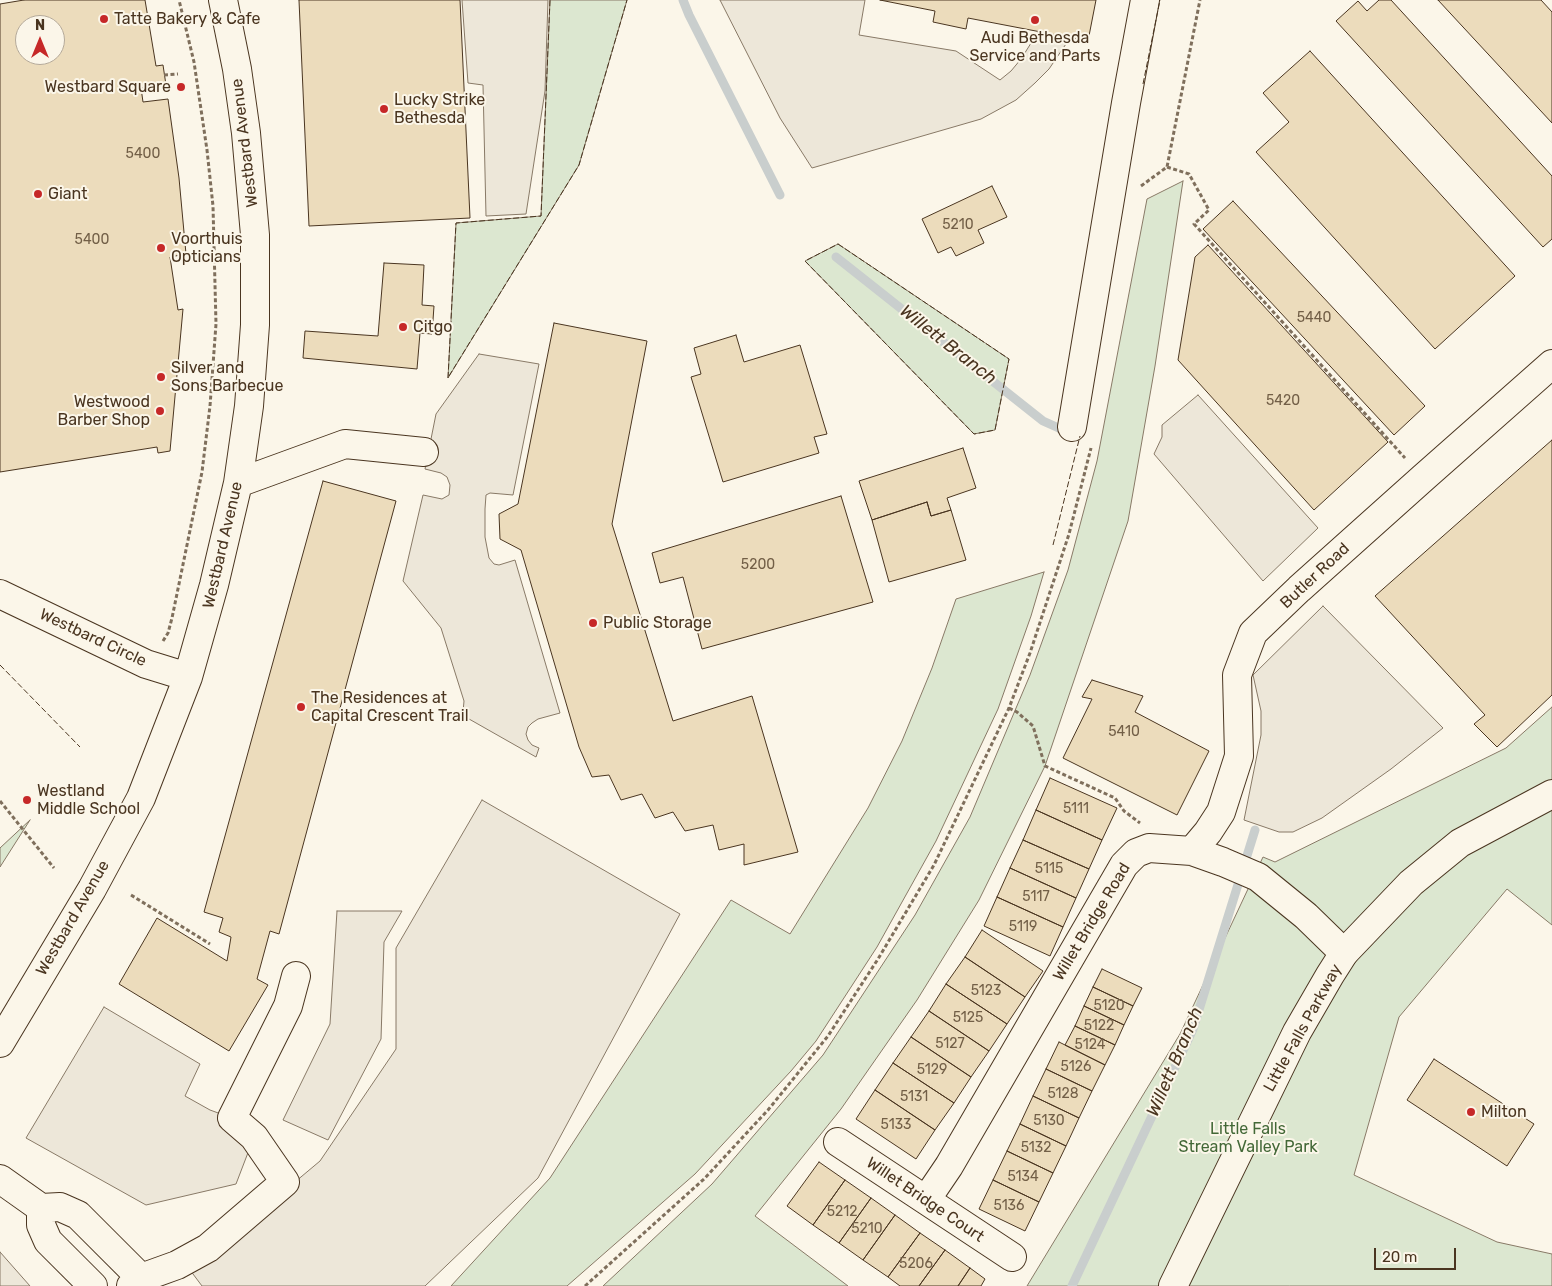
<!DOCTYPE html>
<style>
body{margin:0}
#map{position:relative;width:1552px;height:1286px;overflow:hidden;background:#fbf6e9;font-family:Rubik,sans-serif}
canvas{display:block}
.north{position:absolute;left:15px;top:15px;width:50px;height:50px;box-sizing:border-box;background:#fbf6e9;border:1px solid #b4a999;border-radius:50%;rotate:0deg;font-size:14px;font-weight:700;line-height:20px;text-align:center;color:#4a3520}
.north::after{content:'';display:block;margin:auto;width:18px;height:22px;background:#c62828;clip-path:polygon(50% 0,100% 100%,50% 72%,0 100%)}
.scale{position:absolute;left:1374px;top:1248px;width:82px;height:22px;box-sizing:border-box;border:2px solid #4a3520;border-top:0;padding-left:6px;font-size:15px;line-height:18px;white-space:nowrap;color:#4a3520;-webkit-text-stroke:4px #fbf6e9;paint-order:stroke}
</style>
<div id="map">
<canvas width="1552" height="1286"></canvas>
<div class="north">N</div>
<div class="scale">20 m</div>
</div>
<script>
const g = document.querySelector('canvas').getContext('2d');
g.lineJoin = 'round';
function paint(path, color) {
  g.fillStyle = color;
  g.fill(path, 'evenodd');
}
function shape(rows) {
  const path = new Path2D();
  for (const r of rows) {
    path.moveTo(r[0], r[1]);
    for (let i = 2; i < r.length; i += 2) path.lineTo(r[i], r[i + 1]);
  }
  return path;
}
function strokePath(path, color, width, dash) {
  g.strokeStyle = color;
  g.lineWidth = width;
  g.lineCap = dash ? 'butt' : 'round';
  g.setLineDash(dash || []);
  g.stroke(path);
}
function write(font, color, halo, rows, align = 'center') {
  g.font = font + ' Rubik,sans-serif';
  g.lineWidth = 4;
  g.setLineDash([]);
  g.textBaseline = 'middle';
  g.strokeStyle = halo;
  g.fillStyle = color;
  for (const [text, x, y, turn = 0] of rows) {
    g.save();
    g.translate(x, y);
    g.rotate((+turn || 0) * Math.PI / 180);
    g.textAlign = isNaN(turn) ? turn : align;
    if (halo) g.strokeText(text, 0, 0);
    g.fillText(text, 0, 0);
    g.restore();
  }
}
const green = shape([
 [550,0,627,0,579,165,448,378,456,223,541,216,550,0],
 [1183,181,1155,366,1128,521,1045,766,979,900,917,1000,841,1109,755,1216,848,1286,603,1286,712,1184,823,1055,915,915,970,817,1030,675,1068,570,1097,461,1147,199,1183,181],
 [838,244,1009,359,995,430,974,434,805,261,838,244],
 [1044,572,1031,616,998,709,936,841,877,947,816,1041,791,1071,695,1174,567,1286,451,1286,550,1178,731,900,790,934,868,808,902,741,932,668,956,599,1044,572],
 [1552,707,1552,925,1507,889,1399,1017,1354,1175,1497,1242,1552,1254,1552,1286,1027,1286,1180,1034,1263,857,1275,862,1506,748,1552,707],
 [30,820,0,867,0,848,30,820]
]);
const parking = shape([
 [462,0,548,0,545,91,526,214,486,216,483,85,468,83,462,0],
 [720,0,865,0,859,35,956,51,1000,80,1011,71,1021,59,1038,32,1070,38,1049,69,1035,83,1016,100,981,119,812,168,780,118,720,0],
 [479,354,539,364,513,495,490,493,486,495,485,509,485,537,489,558,494,564,499,565,515,560,560,713,538,719,532,723,528,727,526,734,528,740,532,745,539,748,536,757,462,715,463,712,464,701,441,628,403,581,423,495,442,499,449,495,450,485,447,477,441,473,425,469,436,414,479,354],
 [1198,395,1318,528,1263,581,1154,454,1162,437,1162,425,1198,395],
 [1323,606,1443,728,1391,769,1322,818,1293,832,1279,832,1244,820,1261,735,1261,711,1253,675,1323,606],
 [482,800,680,914,538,1178,425,1286,202,1286,190,1270,320,1161,396,1049,396,948,482,800],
 [337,911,402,911,384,942,381,1039,328,1140,283,1120,330,1024,337,911],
 [104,1007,200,1064,185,1096,210,1110,232,1118,254,1137,236,1184,146,1205,26,1138,104,1007],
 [0,1252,30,1286,0,1286,0,1252]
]);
const stream = shape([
 [683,0,689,15,780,195],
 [836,257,1043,421,1061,429],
 [1072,1286,1193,1029,1255,830]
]);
const building = shape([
 [24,0,145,0,156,66,163,65,166,85,141,88,143,102,168,99,179,178,186,254,170,257,178,310,183,309,170,451,158,453,157,447,0,472,0,4,24,0],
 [25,25,55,25,55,55,25,55,25,25],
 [299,0,460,0,470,218,309,226,299,0],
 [880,0,1096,0,1088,41,968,18,966,29,933,22,935,11,880,0],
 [1379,0,1391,0,1552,176,1552,239,1543,247,1336,21,1358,1,1367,11,1379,0],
 [1438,0,1541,0,1552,12,1552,123,1438,0],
 [1310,51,1515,276,1435,349,1256,152,1289,122,1263,93,1310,51],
 [992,186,1007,217,978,230,984,243,956,256,951,247,938,253,922,219,992,186],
 [1233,201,1425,406,1394,435,1203,229,1233,201],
 [1208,245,1388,442,1314,510,1178,360,1195,257,1208,245],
 [384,263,424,265,422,305,434,306,432,334,420,333,417,369,303,358,305,331,378,336,384,263],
 [554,323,647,341,612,524,673,721,752,696,798,852,744,865,744,844,719,850,713,825,685,831,673,812,655,818,642,794,621,800,609,775,592,777,579,747,521,550,500,539,499,514,518,504,554,323],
 [736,335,744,362,800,345,827,434,814,437,819,453,723,482,691,377,701,374,694,348,736,335],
 [1552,440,1552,695,1497,747,1474,724,1485,715,1375,596,1552,440],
 [963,448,976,488,947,498,951,510,931,516,927,502,872,520,859,481,963,448],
 [323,481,396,501,279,934,270,931,257,979,268,985,229,1051,119,984,157,918,227,961,231,937,219,932,223,918,204,912,323,481],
 [841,496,873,602,702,649,683,577,660,583,652,553,841,496],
 [927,502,931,516,951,510,966,560,889,582,872,520,927,502],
 [1092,680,1143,696,1135,712,1209,751,1177,815,1063,758,1092,699,1082,697,1092,680],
 [1050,778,1117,808,1102,840,1036,810,1050,778],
 [1036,810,1102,840,1089,869,1023,840,1036,810],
 [1023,840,1089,869,1076,898,1010,868,1023,840],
 [1010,868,1076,898,1063,927,997,897,1010,868],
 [997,897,1063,927,1050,956,984,926,997,897],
 [982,930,1043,971,1025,997,965,957,982,930],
 [965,957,1025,997,1007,1024,946,984,965,957],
 [1102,969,1142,988,1133,1006,1093,987,1102,969],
 [946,984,1007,1024,989,1051,929,1011,946,984],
 [1093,987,1133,1006,1124,1025,1084,1006,1093,987],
 [1084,1006,1124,1025,1115,1045,1075,1026,1084,1006],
 [929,1011,989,1051,971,1077,911,1037,929,1011],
 [1075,1026,1115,1045,1105,1065,1065,1045,1075,1026],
 [911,1037,971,1077,954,1103,893,1063,911,1037],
 [1059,1042,1105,1065,1092,1091,1046,1069,1059,1042],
 [1434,1059,1534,1124,1507,1166,1407,1100,1434,1059],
 [893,1063,954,1103,935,1130,875,1090,893,1063],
 [1046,1069,1092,1091,1079,1118,1033,1096,1046,1069],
 [875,1090,935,1130,916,1159,856,1119,875,1090],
 [1033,1096,1079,1118,1066,1146,1020,1124,1033,1096],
 [1020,1124,1066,1146,1053,1173,1007,1151,1020,1124],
 [1007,1151,1053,1173,1039,1202,993,1180,1007,1151],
 [819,1162,845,1180,813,1225,787,1206,819,1162],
 [845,1180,871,1198,839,1243,813,1225,845,1180],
 [993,1180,1039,1202,1025,1231,979,1209,993,1180],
 [871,1198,895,1215,863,1260,839,1243,871,1198],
 [895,1215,920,1233,888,1277,863,1260,895,1215],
 [920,1233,945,1250,919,1286,900,1286,888,1277,920,1233],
 [945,1250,970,1268,958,1286,919,1286,945,1250],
 [970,1268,985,1279,981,1286,958,1286,970,1268]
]);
const path = shape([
 [164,75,178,74],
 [1167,167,1189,174,1209,210,1194,224,1405,458],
 [1141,186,1167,167,1200,0],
 [163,641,168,633,172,618,202,472,210,406,216,324,213,206,207,150,194,62,179,0],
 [1009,708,1017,712,1033,726,1045,766,1115,798,1124,811,1140,823],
 [0,801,54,868],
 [131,895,210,944],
 [585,1286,704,1179,768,1110,828,1036,878,959,934,865,1009,708,1030,653,1069,534,1091,448]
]);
const minor = shape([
 [1072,427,1126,103,1145,0],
 [238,483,345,444,424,452],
 [0,594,146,664,188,677],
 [1192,851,1208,832,1221,812,1239,756,1237,675,1253,633,1299,589,1423,478,1552,364],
 [0,1043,92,889,141,798,188,677,214,585,238,483,249,406,255,325,255,235,246,133,237,69,223,0],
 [838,1142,1012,1257],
 [0,1179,41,1208],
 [926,1200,949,1166,1124,865,1136,853,1149,848,1192,851,1223,862,1258,877,1306,916,1344,953],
 [93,1286,48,1241,41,1225,41,1208,60,1207,78,1215,141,1278],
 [131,1286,141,1278,177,1265,208,1248,285,1182,254,1137,232,1118,288,1006,296,976]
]);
const major = shape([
 [1173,1286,1297,1032,1330,975,1344,953,1411,883,1460,843,1552,794]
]);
const fence = shape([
 [1143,84,1160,0],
 [838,244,1009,359,995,430,974,434,805,261,838,244],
 [449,376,579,165,627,0],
 [448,378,456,223,541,216,550,0],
 [1053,545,1080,436],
 [0,665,80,747]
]);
const markers = [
 [104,19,5,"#c62828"],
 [1035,20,5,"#c62828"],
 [181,87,5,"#c62828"],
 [384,109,5,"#c62828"],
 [38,194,5,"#c62828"],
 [161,248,5,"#c62828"],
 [403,327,5,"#c62828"],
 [161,377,5,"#c62828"],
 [160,411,5,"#c62828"],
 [593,623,5,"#c62828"],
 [301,707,5,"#c62828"],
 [27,800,5,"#c62828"],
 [1471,1112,5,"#c62828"]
];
const numberNames = [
 ["5400",143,154],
 ["5210",958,225],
 ["5400",92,240],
 ["5440",1314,318],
 ["5420",1283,401],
 ["5200",758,565],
 ["5410",1124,732],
 ["5111",1076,809],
 ["5115",1049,869],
 ["5117",1036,897],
 ["5119",1023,927],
 ["5123",986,991],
 ["5120",1109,1006],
 ["5125",968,1018],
 ["5122",1099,1026],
 ["5127",950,1044],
 ["5124",1090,1045],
 ["5126",1076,1067],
 ["5129",932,1070],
 ["5128",1063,1094],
 ["5131",914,1097],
 ["5130",1049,1121],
 ["5133",896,1125],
 ["5132",1036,1148],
 ["5134",1023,1177],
 ["5136",1009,1206],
 ["5212",842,1212],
 ["5210",867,1229],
 ["5206",916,1264]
];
const poiNames = [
 ["Tatte Bakery & Cafe",114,19],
 ["Audi Bethesda",1035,38,"center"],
 ["Service and Parts",1035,56,"center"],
 ["Westbard Square",171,87,"right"],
 ["Lucky Strike",394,100],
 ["Bethesda",394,118],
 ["Giant",48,194],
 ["Voorthuis",171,239],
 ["Opticians",171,257],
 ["Citgo",413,327],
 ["Silver and",171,368],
 ["Sons Barbecue",171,386],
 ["Westwood",150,402,"right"],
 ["Barber Shop",150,420,"right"],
 ["Public Storage",603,623],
 ["The Residences at",311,698],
 ["Capital Crescent Trail",311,716],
 ["Westland",37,791],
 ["Middle School",37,809],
 ["Milton",1481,1112]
];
const streetNames = [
 ["Westbard Avenue",245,143,-97],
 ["Westbard Avenue",223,545,-77],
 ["Butler Road",1315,576,-43],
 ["Westbard Circle",93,638,25],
 ["Westbard Avenue",73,918,-60],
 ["Willet Bridge Road",1092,922,-59],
 ["Little Falls Parkway",1303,1028,-61],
 ["Willet Bridge Court",925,1200,34]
];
const parkNames = [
 ["Little Falls",1248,1129],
 ["Stream Valley Park",1248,1147]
];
const waterNames = [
 ["Willett Branch",948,345,38],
 ["Willett Branch",1175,1062,-67]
];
paint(green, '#dce7d0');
strokePath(green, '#887966', 1);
paint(parking, '#ede7d9');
strokePath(parking, '#887966', 1);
strokePath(stream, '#c9cecd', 9);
paint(building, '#ecdcbc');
strokePath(building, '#4a3520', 1);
strokePath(minor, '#4a3520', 30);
strokePath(major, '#4a3520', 30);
strokePath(path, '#7f6f5c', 3, [4, 2.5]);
strokePath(minor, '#fbf6e9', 28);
strokePath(major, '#fbf6e9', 28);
strokePath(fence, '#4a3520', 1, [6, 2.5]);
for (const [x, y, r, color] of markers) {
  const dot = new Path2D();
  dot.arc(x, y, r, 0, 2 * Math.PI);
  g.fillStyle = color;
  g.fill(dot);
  strokePath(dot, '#fbf6e9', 2);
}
write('14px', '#725f47', null, numberNames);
write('16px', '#4a3520', '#fbf6e9', poiNames, 'left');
write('16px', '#4a3520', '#fbf6e9', streetNames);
write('16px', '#436837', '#fbf6e9', parkNames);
write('italic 18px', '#4a3520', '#fbf6e9', waterNames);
</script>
